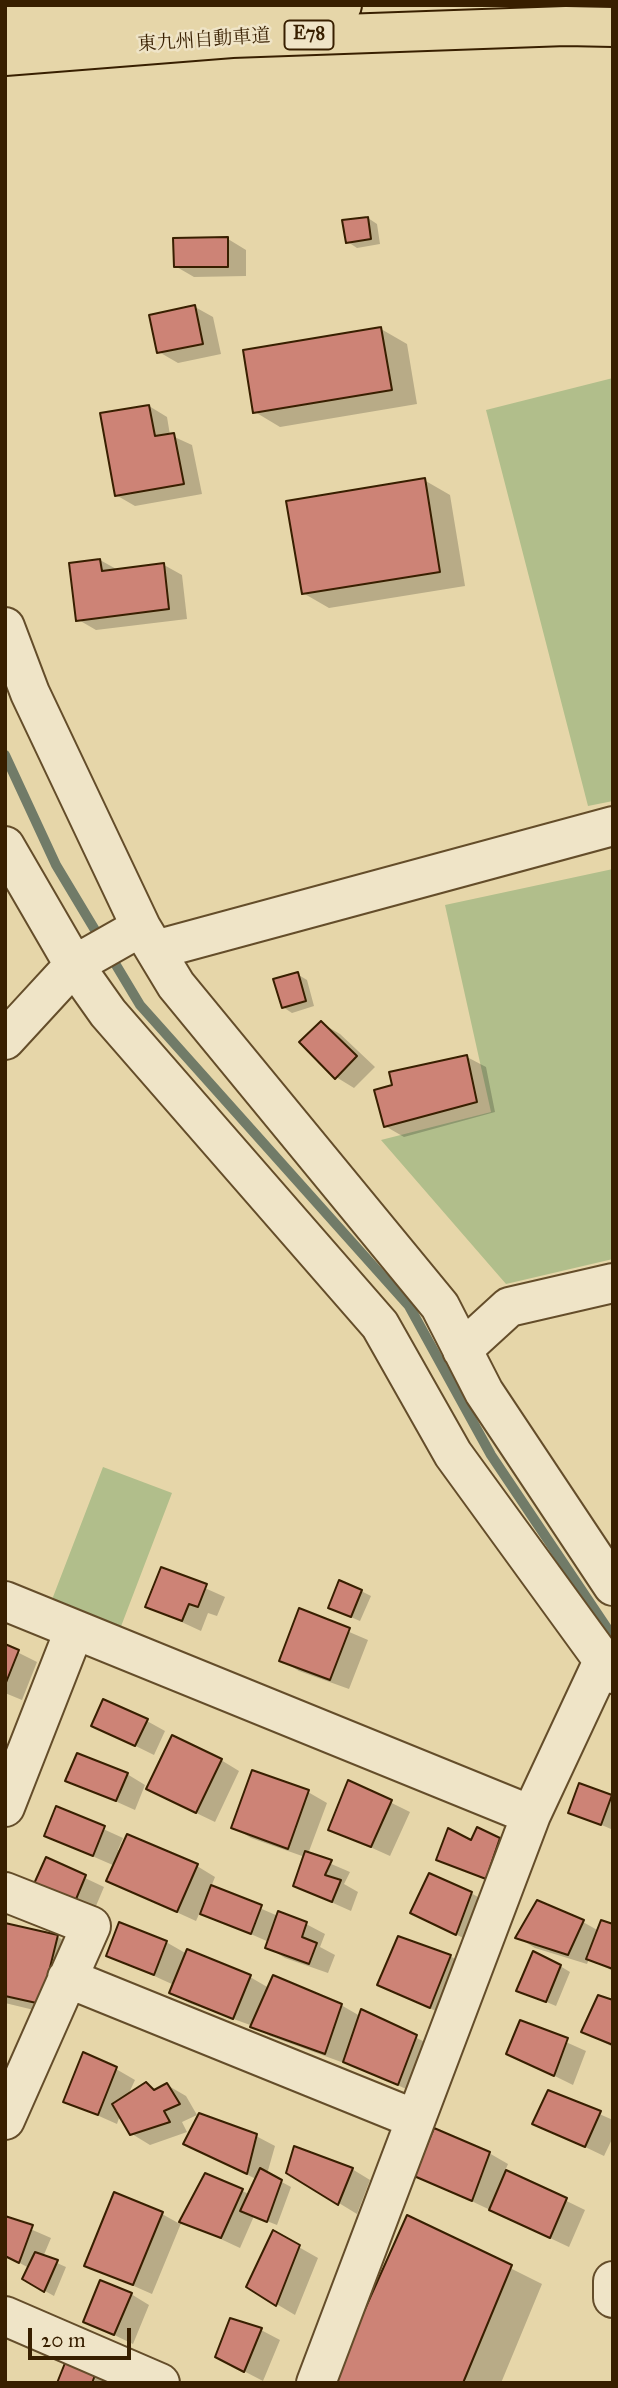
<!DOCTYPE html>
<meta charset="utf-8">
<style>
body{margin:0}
#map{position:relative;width:618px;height:2388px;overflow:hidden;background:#e6d6a9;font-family:"IM FELL Great Primer",serif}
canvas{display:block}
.frame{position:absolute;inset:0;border:7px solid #381f00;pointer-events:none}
.scale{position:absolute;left:28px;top:2328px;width:103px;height:32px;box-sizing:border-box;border:4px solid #381f00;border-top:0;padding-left:9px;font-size:21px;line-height:24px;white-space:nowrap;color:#381f00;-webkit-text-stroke:5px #efe4c7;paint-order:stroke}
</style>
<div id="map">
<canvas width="618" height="2388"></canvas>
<div class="frame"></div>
<div class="scale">20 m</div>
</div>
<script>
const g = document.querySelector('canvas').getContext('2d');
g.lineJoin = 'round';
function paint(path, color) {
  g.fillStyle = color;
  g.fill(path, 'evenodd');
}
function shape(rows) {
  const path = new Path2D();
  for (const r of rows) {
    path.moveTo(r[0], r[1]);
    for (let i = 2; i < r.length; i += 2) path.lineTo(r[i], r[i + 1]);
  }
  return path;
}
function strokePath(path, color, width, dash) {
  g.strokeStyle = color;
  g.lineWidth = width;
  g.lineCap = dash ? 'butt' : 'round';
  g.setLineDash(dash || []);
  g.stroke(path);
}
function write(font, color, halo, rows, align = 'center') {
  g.font = font + ' "IM FELL Great Primer","Noto Serif JP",serif';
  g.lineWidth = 5;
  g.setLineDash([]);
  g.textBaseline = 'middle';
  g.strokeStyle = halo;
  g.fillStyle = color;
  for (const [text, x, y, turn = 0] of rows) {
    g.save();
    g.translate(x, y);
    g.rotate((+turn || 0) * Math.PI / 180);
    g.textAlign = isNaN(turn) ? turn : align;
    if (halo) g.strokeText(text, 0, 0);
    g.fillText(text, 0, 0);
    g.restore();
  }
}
const green = shape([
 [613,378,613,801,588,806,486,410],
 [613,869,613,1259,506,1284,381,1140,491,1112,445,905],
 [103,1467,172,1493,120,1629,48,1610]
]);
const shadow = shape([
 [368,218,377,224,380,244,357,248,348,242],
 [228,239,246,250,246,276,194,277,175,266],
 [195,307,213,317,221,354,178,363,159,352],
 [381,329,407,344,417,404,280,427,255,412],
 [149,406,167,417,170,435,192,445,202,494,135,506,116,495],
 [424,480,450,495,465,586,329,608,303,593],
 [100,560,118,570,164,565,182,575,187,619,96,630,77,619],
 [297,974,307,980,314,1006,292,1013,283,1007],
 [321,1023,340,1034,375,1067,354,1088,336,1077],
 [467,1057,486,1067,495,1112,404,1137,385,1126,394,1086],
 [162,1569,225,1597,217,1616,208,1613,201,1631,147,1606],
 [361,1591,371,1596,360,1621,339,1612],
 [300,1611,368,1640,349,1689,299,1671,281,1660],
 [5,1646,37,1662,22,1700,5,1693],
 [147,1721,165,1731,154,1755,93,1725],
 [221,1760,239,1771,215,1822,167,1799],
 [253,1772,308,1792,327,1803,308,1854,350,1872,344,1884,358,1892,351,1911,295,1886,305,1857,251,1838,233,1827],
 [127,1774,145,1785,135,1810,68,1780],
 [349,1782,410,1812,390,1856,330,1829],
 [580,1786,613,1797,611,1829,571,1812],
 [57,1808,123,1838,118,1850,197,1866,215,1877,211,1887,278,1916,306,1924,325,1934,320,1947,335,1955,328,1973,285,1958,267,1947,269,1942,200,1912,196,1921,108,1881,115,1866,46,1836],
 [499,1839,518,1850,504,1888,438,1859],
 [47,1860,104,1887,93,1913,54,1896],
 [471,1893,490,1904,475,1944,412,1912],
 [583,1922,599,1931,613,1926,613,1971,589,1959,587,1964,535,1948,517,1937],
 [5,1924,58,1937,83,1952,67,2018,5,2003],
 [166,1942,187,1954,250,1977,269,1988,341,2005,360,2016,362,2011,435,2047,417,2094,345,2061,344,2063,270,2036,253,2026,189,2003,171,1992,174,1985,108,1955],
 [450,1956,468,1967,449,2017,379,1985],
 [560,1966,570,1972,556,2006,518,1990],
 [613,2002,613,2047,583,2032],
 [521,2022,586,2051,573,2085,508,2053],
 [116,2069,135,2080,128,2095,146,2084,157,2090,167,2085,186,2096,197,2115,182,2122,187,2132,150,2145,132,2134,120,2115,117,2124,65,2101],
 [549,2092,613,2120,613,2137,604,2156,535,2123],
 [256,2136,275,2146,267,2174,291,2187,277,2225,254,2216,240,2248,182,2221,152,2294,86,2265,162,2214,180,2224,205,2175,249,2194,256,2179,203,2153],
 [489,2153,508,2164,505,2171,585,2210,569,2247,416,2175],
 [352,2169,370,2180,357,2214,288,2172],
 [408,2217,542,2284,501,2383,334,2383],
 [5,2218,51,2238,43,2257,66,2267,54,2296,24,2279,29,2268,5,2255],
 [274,2233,318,2258,295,2315,248,2287],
 [131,2294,149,2305,133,2344,85,2321],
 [231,2320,261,2330,280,2340,263,2381,236,2367],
 [97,2371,115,2383,59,2383]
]);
const stream = shape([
 [5,755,56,865,140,1005,409,1306,491,1455,613,1637]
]);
const building = shape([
 [368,217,371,239,346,243,342,220,368,217],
 [228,237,228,267,174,267,173,238,228,237],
 [195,305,203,344,157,353,149,315,195,305],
 [381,327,392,390,253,413,243,350,381,327],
 [149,405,155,436,174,433,184,484,115,496,100,413,149,405],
 [425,478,440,572,302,594,286,501,425,478],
 [100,559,102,571,164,563,169,609,76,621,69,563,100,559],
 [298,972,306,1001,282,1008,273,979,298,972],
 [321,1021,357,1056,335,1079,299,1042,321,1021],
 [467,1055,477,1102,384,1127,374,1090,392,1085,389,1072,467,1055],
 [161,1567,207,1584,198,1607,189,1604,182,1621,145,1607,161,1567],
 [339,1580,362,1590,351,1617,328,1608,339,1580],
 [299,1608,350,1628,330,1680,279,1661,299,1608],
 [5,1644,19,1650,5,1685,5,1644],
 [103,1699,148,1719,135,1746,91,1726,103,1699],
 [172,1735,222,1759,196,1813,146,1789,172,1735],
 [77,1753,128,1773,116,1801,65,1781,77,1753],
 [252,1770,309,1790,288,1849,231,1828,252,1770],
 [348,1780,392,1800,371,1847,328,1830,348,1780],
 [579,1783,612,1795,601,1825,568,1813,579,1783],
 [56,1806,105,1826,93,1856,44,1836,56,1806],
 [477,1827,500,1838,486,1879,436,1860,448,1828,471,1840,477,1827],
 [127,1834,198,1864,177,1912,106,1881,127,1834],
 [305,1851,332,1860,325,1875,341,1880,332,1902,293,1886,305,1851],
 [46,1857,86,1875,74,1904,33,1886,46,1857],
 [429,1873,472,1892,456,1935,410,1913,429,1873],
 [211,1885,262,1905,251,1934,200,1914,211,1885],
 [537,1900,584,1920,568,1955,515,1938,537,1900],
 [278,1911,307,1922,302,1937,317,1943,309,1964,265,1948,278,1911],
 [601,1920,613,1924,613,1969,586,1959,601,1920],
 [119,1922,167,1941,154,1975,106,1956,119,1922],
 [5,1923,58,1935,41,2004,5,1996,5,1923],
 [398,1936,451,1955,430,2008,377,1985,398,1936],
 [187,1949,251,1975,233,2019,169,1993,187,1949],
 [533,1951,561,1965,546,2002,516,1991,533,1951],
 [273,1975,342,2004,325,2054,250,2027,273,1975],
 [598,1995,613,2000,613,2045,581,2032,598,1995],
 [361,2009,417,2035,398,2085,343,2062,361,2009],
 [520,2020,568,2038,554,2076,506,2054,520,2020],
 [83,2052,117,2067,98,2115,63,2102,83,2052],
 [146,2082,154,2090,167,2083,180,2104,164,2111,170,2122,130,2135,112,2104,146,2082],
 [548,2090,601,2111,585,2147,532,2124,548,2090],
 [199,2113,257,2134,247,2174,183,2144,199,2113],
 [434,2128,490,2152,472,2201,414,2176,434,2128],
 [294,2146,353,2168,338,2205,286,2173,294,2146],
 [260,2168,282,2180,267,2222,240,2211,260,2168],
 [506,2170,567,2198,550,2238,489,2210,506,2170],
 [205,2173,243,2189,221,2238,179,2222,205,2173],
 [114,2192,163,2212,133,2285,84,2266,114,2192],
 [407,2215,512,2265,463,2383,332,2383,407,2215],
 [5,2216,33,2225,19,2263,5,2256,5,2216],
 [273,2230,300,2245,276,2306,246,2287,273,2230],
 [35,2252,58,2260,44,2292,22,2279,35,2252],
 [100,2280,132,2293,114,2335,83,2322,100,2280],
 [230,2318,262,2328,244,2372,215,2357,230,2318],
 [67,2358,97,2370,92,2383,57,2383,67,2358]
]);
const street = shape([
 [5,627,30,693,141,927,176,985,440,1306,484,1392,613,1586],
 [5,846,74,965,108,1013,380,1325,453,1454,613,1674],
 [155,950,613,826],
 [5,1040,74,965,141,927],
 [462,1350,509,1307,613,1283],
 [5,1601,531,1815],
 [5,1807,74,1631],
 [5,1892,91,1926,5,2120],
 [67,1978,415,2119],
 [613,2281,613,2298],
 [5,2316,160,2383],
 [316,2383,531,1815,603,1661]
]);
const highway = shape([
 [5,22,342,5],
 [5,56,232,38,566,26,613,27]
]);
const shields = [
 [309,35,49]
];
const shieldNames = [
 ["E78",309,35]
];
const streetNames = [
 ["東九州自動車道",204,41,-4]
];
paint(green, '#b1be8b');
paint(shadow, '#0003');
strokePath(stream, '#717b68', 10);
paint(building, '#cd8376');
strokePath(building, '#381f00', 2);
strokePath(street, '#644d2a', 42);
strokePath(highway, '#381f00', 42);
strokePath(street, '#efe4c7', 38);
strokePath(highway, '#e6d6a9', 38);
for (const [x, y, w] of shields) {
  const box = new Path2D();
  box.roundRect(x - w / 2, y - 14.5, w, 29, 5);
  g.fillStyle = '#efe4c7';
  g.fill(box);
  strokePath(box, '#381f00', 2);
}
write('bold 18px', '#381f00', null, shieldNames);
write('19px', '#381f00', '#efe4c7', streetNames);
</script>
